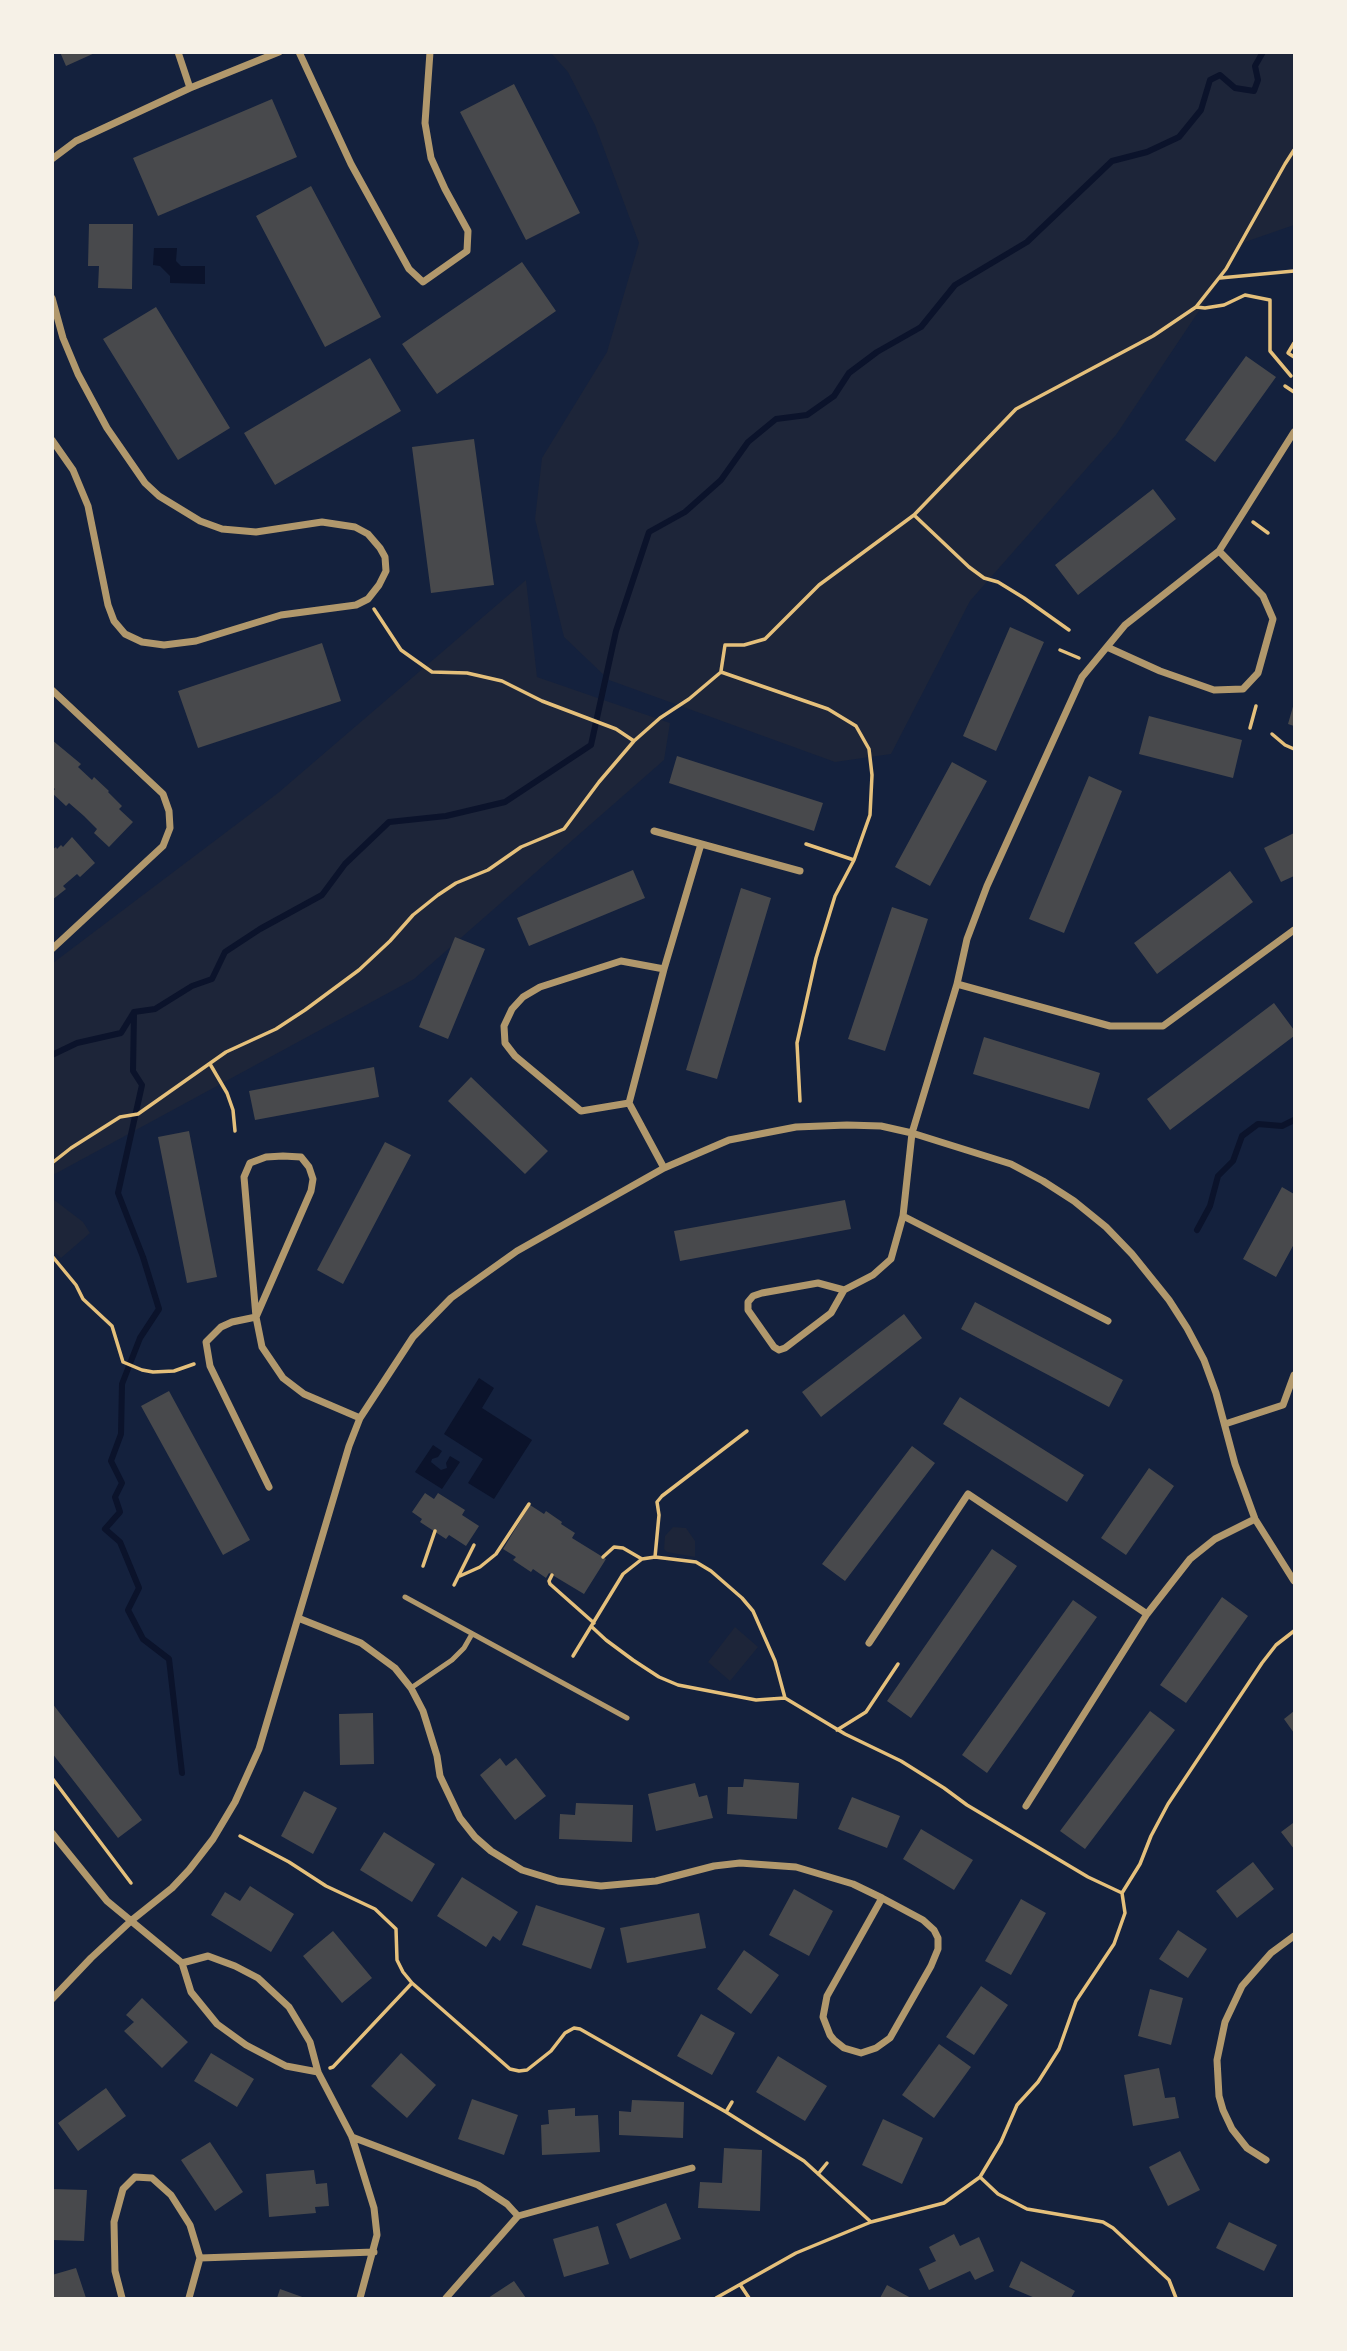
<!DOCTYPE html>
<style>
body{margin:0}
#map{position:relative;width:1347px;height:2351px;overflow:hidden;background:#14213d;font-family:"PT Sans",sans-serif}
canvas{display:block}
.frame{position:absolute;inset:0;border:54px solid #f6f1e7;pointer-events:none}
</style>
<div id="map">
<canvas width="1347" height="2351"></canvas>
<div class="frame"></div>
</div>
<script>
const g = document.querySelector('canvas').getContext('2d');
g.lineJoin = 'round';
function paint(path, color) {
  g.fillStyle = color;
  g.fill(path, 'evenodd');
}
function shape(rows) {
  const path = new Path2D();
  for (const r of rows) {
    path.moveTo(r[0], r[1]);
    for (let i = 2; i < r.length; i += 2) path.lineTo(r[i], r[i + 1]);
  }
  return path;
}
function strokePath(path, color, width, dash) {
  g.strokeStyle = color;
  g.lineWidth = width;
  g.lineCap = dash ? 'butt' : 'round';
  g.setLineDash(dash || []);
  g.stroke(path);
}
const green = shape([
 [551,53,1294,53,1294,225,1245,242,1116,435,970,601,891,754,835,762,609,680,564,637,535,519,542,458,607,352,639,243,595,125,568,72],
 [526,580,537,677,670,723,664,760,414,979,53,1175,53,963,278,793],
 [53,1199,83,1222,90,1233,61,1258,53,1250],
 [673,1527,686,1528,695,1541,695,1557,667,1552,664,1549,665,1536],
 [735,1627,758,1647,730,1681,708,1662]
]);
const water = shape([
 [154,248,177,248,176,261,181,266,205,266,205,284,170,283,170,276,160,266,153,265],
 [479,1378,494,1388,482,1408,532,1440,494,1499,468,1483,483,1459,444,1434],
 [433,1445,442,1451,438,1457,432,1459,431,1462,441,1470,447,1468,446,1463,450,1456,460,1462,442,1489,415,1472]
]);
const stream = shape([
 [134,1012,133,1071,142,1085,118,1193,143,1257,159,1309,140,1338,122,1384,121,1434,111,1461,122,1483,115,1497,120,1512,105,1529,120,1542,139,1588,128,1610,143,1639,169,1659,182,1773],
 [52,1055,77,1043,121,1033,134,1012,155,1009,192,986,212,979,225,952,260,929,322,895,345,864,389,822,446,816,505,802,591,745,616,631,649,532,685,512,721,480,748,442,776,419,807,415,834,396,849,373,877,352,921,327,955,285,1027,242,1112,161,1147,152,1179,137,1201,110,1210,80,1220,75,1235,88,1254,91,1258,80,1255,66,1263,52],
 [1197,1230,1210,1206,1218,1176,1233,1161,1242,1136,1258,1124,1282,1126,1294,1120]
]);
const building = shape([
 [60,52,97,52,66,66],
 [514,84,580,213,526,240,460,112],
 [272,99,297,157,158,216,133,158],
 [311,186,381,317,325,347,256,216],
 [89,224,133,224,132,289,98,288,99,266,88,266],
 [522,262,556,311,437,394,402,344],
 [156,307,230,428,178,460,103,339],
 [1246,356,1276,377,1215,462,1185,440],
 [370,358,401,411,275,485,244,433],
 [474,439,494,585,431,593,412,447],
 [1153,489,1176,519,1078,595,1055,565],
 [1010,627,1044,642,996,751,963,736],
 [322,643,341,701,198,748,178,691],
 [1294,703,1294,726,1288,724],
 [1149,716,1242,740,1233,778,1139,754],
 [52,740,81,764,78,767,92,780,94,777,109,791,108,792,122,806,119,809,133,822,109,847,94,833,97,829,84,816,69,803,66,806,52,793,55,789,52,786],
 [677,756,823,803,814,831,669,783],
 [952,762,987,781,930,886,895,867],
 [1089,776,1122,791,1064,933,1029,919],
 [1294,833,1294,876,1281,882,1264,848],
 [72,837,95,863,80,877,77,874,63,886,66,889,52,900,52,850,56,847,57,849,61,845,63,847],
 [633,870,645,898,529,946,517,918],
 [1230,871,1253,902,1157,974,1134,943],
 [741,888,771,898,717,1079,686,1070],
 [892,907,928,919,885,1051,848,1039],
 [455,937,485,949,448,1039,419,1027],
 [1274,1003,1294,1030,1294,1036,1170,1130,1147,1099],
 [984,1037,1100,1073,1089,1109,973,1074],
 [374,1067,379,1097,255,1120,249,1091],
 [471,1077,548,1151,525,1174,448,1101],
 [189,1131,217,1277,187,1283,158,1137],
 [385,1142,411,1155,343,1284,317,1270],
 [1282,1187,1294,1194,1294,1244,1276,1277,1243,1259],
 [845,1200,851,1229,680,1261,674,1231],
 [975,1302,1123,1380,1109,1407,961,1329],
 [904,1314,922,1338,821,1417,802,1392],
 [169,1391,250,1540,223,1555,141,1406],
 [960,1397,1084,1475,1067,1502,943,1424],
 [912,1446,935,1463,845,1581,822,1564],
 [1149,1468,1174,1486,1126,1555,1101,1538],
 [425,1493,434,1499,438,1493,465,1510,462,1515,479,1526,466,1546,449,1535,446,1539,420,1522,422,1519,412,1512],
 [530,1505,544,1514,546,1511,562,1522,561,1524,575,1533,572,1538,606,1559,584,1594,549,1573,546,1578,533,1569,531,1572,513,1560,516,1557,503,1549],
 [992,1549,1017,1566,911,1718,887,1701],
 [1222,1597,1248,1616,1186,1703,1160,1685],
 [1073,1600,1097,1617,987,1773,962,1755],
 [52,1703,142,1820,118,1838,52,1753],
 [1150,1711,1175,1730,1085,1849,1060,1831],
 [1294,1711,1294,1733,1284,1719],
 [373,1713,374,1764,340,1765,339,1714],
 [500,1758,506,1766,516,1758,546,1796,515,1820,480,1775],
 [744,1779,799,1783,797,1819,727,1814,728,1787,743,1787],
 [695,1783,699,1797,707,1795,713,1818,656,1831,648,1794],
 [304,1791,337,1808,313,1854,281,1836],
 [852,1797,900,1816,887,1848,838,1829],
 [576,1803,633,1805,632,1842,559,1839,560,1814,575,1815],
 [1293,1823,1294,1824,1294,1849,1281,1832],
 [921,1829,973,1860,954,1890,903,1859],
 [384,1832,435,1864,412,1902,360,1870],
 [1253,1862,1274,1889,1237,1918,1216,1891],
 [462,1877,518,1912,500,1941,493,1936,486,1947,437,1916],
 [250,1886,294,1914,271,1952,211,1915,225,1892,240,1901],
 [794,1889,833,1911,809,1956,769,1935],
 [1021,1899,1046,1913,1011,1975,985,1961],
 [536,1905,605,1928,591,1969,522,1945],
 [699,1913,706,1948,627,1963,620,1928],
 [1178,1930,1207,1949,1188,1978,1159,1959],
 [333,1931,372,1978,342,2003,303,1956],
 [744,1950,779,1975,751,2014,717,1989],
 [981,1986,1008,2005,974,2055,946,2037],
 [1150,1989,1183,1998,1171,2045,1138,2036],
 [142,1998,188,2042,162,2068,124,2031,134,2022,126,2015],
 [701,2014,735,2033,712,2075,677,2056],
 [939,2044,971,2067,934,2118,902,2095],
 [211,2053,254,2079,237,2107,194,2081],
 [401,2053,436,2085,407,2118,371,2086],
 [778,2056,827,2086,805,2121,756,2092],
 [1159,2068,1165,2098,1175,2097,1179,2118,1133,2126,1124,2075],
 [106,2088,126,2116,78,2151,58,2123],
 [472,2099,518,2115,504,2155,458,2139],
 [632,2100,684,2102,683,2138,619,2135,619,2111,631,2112],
 [575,2108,575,2116,598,2115,600,2152,542,2155,541,2125,549,2124,548,2110],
 [883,2119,923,2138,902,2184,862,2165],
 [210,2142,243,2192,215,2211,181,2160],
 [724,2148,762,2150,760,2211,698,2208,700,2182,722,2183],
 [1180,2151,1200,2190,1168,2206,1149,2167],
 [314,2170,316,2184,327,2183,329,2206,315,2207,316,2213,269,2217,266,2174],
 [52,2189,87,2190,84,2241,52,2240],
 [666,2203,681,2239,630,2259,616,2224],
 [1229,2222,1277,2245,1264,2271,1216,2248],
 [598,2226,609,2264,564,2277,553,2239],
 [954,2234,960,2246,979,2237,994,2271,975,2280,970,2271,929,2290,919,2269,936,2261,929,2247],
 [1021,2261,1075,2291,1071,2298,1035,2298,1009,2287],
 [76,2268,86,2298,52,2298,52,2275],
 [514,2281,526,2298,488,2298],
 [887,2285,911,2298,880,2298],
 [280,2289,305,2298,277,2298]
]);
const path = shape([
 [1220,278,1294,271],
 [1196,307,1205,308,1224,305,1245,295,1270,300,1270,351,1291,376],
 [1294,343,1288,353,1294,357],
 [1285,386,1294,392],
 [914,515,1016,409,1153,336,1196,307,1226,269,1285,164,1294,150],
 [1253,522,1268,533],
 [1060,650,1079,658],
 [721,671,725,645,744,645,765,639,819,585,914,515,969,567,984,578,998,582,1024,598,1069,630],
 [1250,728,1256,706],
 [1272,734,1285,745,1294,749],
 [634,741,660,718,689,699,721,672,828,709,856,726,869,749,872,775,870,815,854,860,835,896,816,958,797,1043,800,1101],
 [806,844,854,860],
 [210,1064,227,1093,233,1110,235,1131],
 [52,1163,71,1148,120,1117,138,1114,226,1052,276,1029,305,1010,359,970,390,941,413,915,438,895,456,883,488,870,521,847,564,829,599,782,634,741,616,729,542,701,502,681,467,673,432,672,401,650,374,609],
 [52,1256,76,1285,83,1299,112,1326,123,1362,142,1370,153,1372,174,1371,194,1364],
 [603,1557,614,1547,623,1548,642,1559],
 [655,1557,659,1515,657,1502,662,1496,747,1431],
 [423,1566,435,1531],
 [552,1575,549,1581,550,1584,594,1623],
 [460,1576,480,1567,496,1554,529,1504],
 [454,1585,474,1545],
 [592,1627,606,1640,633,1660,659,1677,678,1685,756,1700,785,1698,845,1734,901,1761,944,1788,967,1805,1088,1877,1122,1893],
 [573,1656,623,1574,642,1559,655,1557,696,1562,711,1571,742,1598,753,1611,775,1661,785,1698],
 [837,1730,866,1712,898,1664],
 [52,1778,131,1883],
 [240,1836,289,1862,326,1886,375,1909,396,1929,397,1960,403,1972,412,1983],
 [330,2068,333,2067,412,1983,510,2069,519,2071,527,2070,551,2051,565,2033,574,2028,580,2029,726,2112,804,2161,871,2222],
 [726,2112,732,2102],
 [818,2174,827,2163],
 [980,2177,998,2194,1027,2209,1103,2222,1113,2228,1169,2280,1176,2298],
 [741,2286,749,2298],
 [716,2298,796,2253,871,2222,944,2203,980,2177,1001,2142,1017,2105,1038,2082,1059,2049,1076,2001,1114,1944,1125,1913,1122,1893,1140,1864,1151,1836,1168,1804,1262,1663,1276,1645,1294,1631]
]);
const service = shape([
 [405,1597,627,1718],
 [411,1688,452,1660,464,1648,472,1634]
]);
const minor = shape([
 [178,52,190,88],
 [299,52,351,164,409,269,423,282,467,251,468,231,445,189,431,158,425,123,430,52],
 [52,159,76,141,190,88,279,52],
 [52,298,63,338,78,374,107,428,145,483,159,496,200,521,222,529,256,532,322,522,355,527,368,534,380,548,385,557,386,571,379,585,368,599,356,605,281,615,196,641,164,645,142,642,125,634,114,621,108,605,88,506,73,470,52,440],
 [1107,647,1160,671,1214,690,1243,689,1258,673,1273,619,1263,596,1219,551],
 [52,690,163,794,169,811,170,828,163,846,52,949],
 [654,831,800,871],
 [957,984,1110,1026,1163,1026,1294,930],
 [629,1103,581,1111,515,1056,505,1043,504,1026,512,1009,523,997,540,987,621,961,664,969],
 [283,1156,301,1157,309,1167,313,1179,311,1191,256,1317,244,1177,250,1163,266,1157,283,1156],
 [664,1168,629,1103,664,969,701,844],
 [903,1216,1108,1321],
 [844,1290,818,1283,762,1293,753,1296,748,1302,748,1310,774,1347,779,1350,785,1348,831,1313,844,1290,873,1275,891,1259,903,1216,912,1133,957,984,967,939,987,886,1082,677,1125,625,1219,551,1294,432],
 [1225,1424,1283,1405,1294,1375],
 [269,1487,210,1366,206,1342,221,1327,232,1322,256,1317,262,1347,283,1378,304,1394,360,1418],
 [298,1618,361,1643,395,1668,411,1688,423,1711,437,1756,440,1776,460,1818,475,1837,491,1851,522,1870,558,1881,601,1886,656,1881,714,1866,740,1863,796,1867,853,1884,882,1898,923,1920,934,1930,938,1938,938,1949,931,1966,890,2038,876,2048,861,2053,844,2048,834,2040,830,2035,823,2017,827,1996,882,1898],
 [869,1643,968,1494,1147,1614],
 [1026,1806,1147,1614,1190,1559,1215,1539,1255,1519],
 [52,1833,107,1901,182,1963,191,1992,217,2024,246,2045,286,2066,318,2072],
 [182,1963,208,1956,235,1966,258,1978,289,2007,310,2042,318,2072,352,2137,374,2208,377,2235,360,2298],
 [52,1999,91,1958,132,1920,172,1888,189,1870,213,1839,235,1802,259,1749,349,1446,360,1418,413,1337,451,1298,517,1251,664,1168,729,1140,796,1127,847,1125,881,1126,912,1133,1011,1164,1043,1181,1074,1201,1106,1227,1132,1254,1169,1300,1187,1328,1204,1360,1216,1393,1235,1464,1255,1519,1294,1581],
 [352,2137,478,2185,507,2204,518,2216,692,2168],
 [1266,2160,1247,2148,1232,2129,1223,2110,1219,2096,1217,2060,1225,2022,1242,1986,1271,1953,1294,1936],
 [200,2258,374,2252],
 [122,2298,115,2271,114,2222,123,2189,135,2177,152,2178,171,2195,190,2225,200,2258,189,2298],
 [446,2298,518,2216]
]);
paint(green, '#1d2539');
paint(water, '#0b132b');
strokePath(stream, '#0b132b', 6);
paint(building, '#48494c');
strokePath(path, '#e5c07b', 3.5);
strokePath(service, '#b1986c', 5);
strokePath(minor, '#b1986c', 7);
</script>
